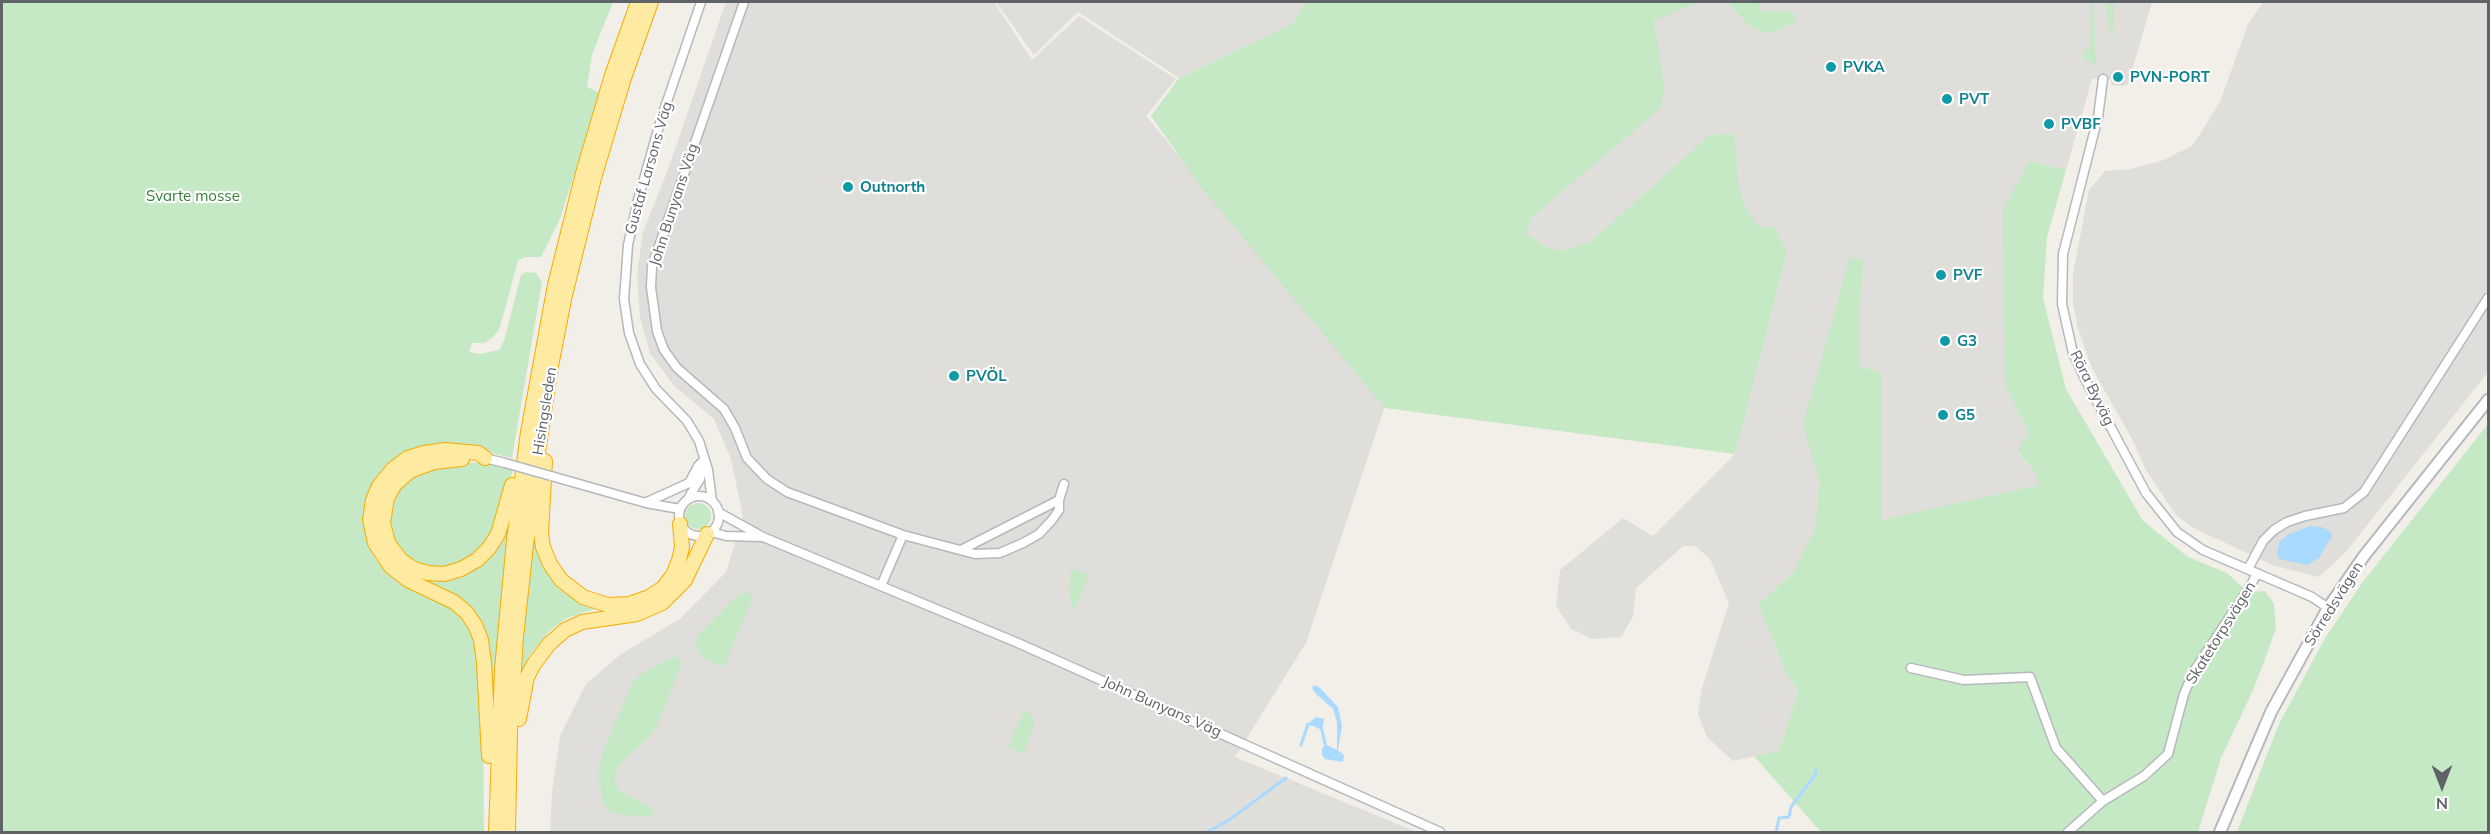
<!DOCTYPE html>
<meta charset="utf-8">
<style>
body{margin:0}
#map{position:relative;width:2490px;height:834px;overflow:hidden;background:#f1efe8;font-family:Mulish,sans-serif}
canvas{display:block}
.frame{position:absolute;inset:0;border:3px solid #5f6368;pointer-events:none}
.north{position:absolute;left:2412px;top:756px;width:60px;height:60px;-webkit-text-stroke:4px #fff;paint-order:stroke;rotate:180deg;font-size:16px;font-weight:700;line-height:24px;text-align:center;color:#5f6368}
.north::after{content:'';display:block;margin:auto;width:21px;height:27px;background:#5f6368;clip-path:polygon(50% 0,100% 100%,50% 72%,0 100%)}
</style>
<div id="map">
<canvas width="2490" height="834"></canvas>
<div class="frame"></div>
<div class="north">N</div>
</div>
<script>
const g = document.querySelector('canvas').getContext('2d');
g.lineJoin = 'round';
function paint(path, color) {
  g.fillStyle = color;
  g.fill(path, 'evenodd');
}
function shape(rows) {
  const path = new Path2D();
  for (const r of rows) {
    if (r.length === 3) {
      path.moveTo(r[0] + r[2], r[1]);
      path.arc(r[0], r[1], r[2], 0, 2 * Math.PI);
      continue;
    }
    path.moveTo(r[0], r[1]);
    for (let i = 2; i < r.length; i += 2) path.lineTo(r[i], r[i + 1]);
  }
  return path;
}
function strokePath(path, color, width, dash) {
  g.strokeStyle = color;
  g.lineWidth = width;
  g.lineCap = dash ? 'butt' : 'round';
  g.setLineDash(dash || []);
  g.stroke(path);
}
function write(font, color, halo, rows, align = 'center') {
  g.font = font + ' Mulish,sans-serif';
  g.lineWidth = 4.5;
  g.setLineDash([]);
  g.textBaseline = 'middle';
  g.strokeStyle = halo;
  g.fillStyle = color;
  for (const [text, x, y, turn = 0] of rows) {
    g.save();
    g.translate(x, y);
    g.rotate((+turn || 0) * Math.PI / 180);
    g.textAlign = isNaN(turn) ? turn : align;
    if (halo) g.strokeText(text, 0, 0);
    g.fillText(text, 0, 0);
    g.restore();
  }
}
const industrial = shape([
 [726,2,994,2,1032,60,1079,16,1176,79,1146,116,1385,406,1306,643,1235,757,1417,832,550,832,552,792,560,736,586,684,621,654,681,618,726,572,743,517,731,459,714,419,674,386,650,353,640,317,637,274,643,232,667,172],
 [996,2,1305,2,1293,23,1179,78,1078,12,1034,55],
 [1701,2,1728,2,1749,26,1796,21,1794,12,1759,11,1759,2,2152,2,2128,84,2123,86,2111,85,2111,79,2092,79,2066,170,2029,161,2005,386,2029,433,2017,452,2035,472,2040,485,1882,521,1882,372,1860,367,1860,304,1864,259,1814,458,1819,482,1815,528,1793,573,1758,604,1785,670,1798,691,1779,751,1733,761,1707,737,1698,714,1702,688,1729,603,1710,559,1695,546,1683,546,1636,588,1633,617,1621,637,1592,639,1571,629,1556,606,1560,570,1623,518,1653,536,1735,454,1787,253,1775,227,1758,228,1743,203,1738,181,1735,134,1710,136,1590,242,1564,251,1548,248,1526,233,1532,217,1568,186,1657,42,1654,19],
 [2263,2,2488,2,2488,372,2346,552,2319,577,2275,566,2193,528,2176,515,2146,470,2132,439,2092,368,2078,329,2073,303,2073,274,2089,190,2105,171,2130,169,2161,161,2193,145,2220,102,2248,24]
]);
const green = shape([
 [2,2,613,2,592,55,587,87,600,93,560,219,541,257,524,257,518,261,499,330,491,339,484,343,472,343,469,352,479,354,499,350,504,341,521,275,526,272,536,273,542,282,512,458,468,447,405,453,390,463,378,476,367,497,365,525,366,536,376,560,394,579,441,600,458,612,471,628,477,641,483,718,484,832,2,832],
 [1305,2,1701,2,1654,20,1664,86,1661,108,1532,217,1526,233,1548,248,1564,251,1590,242,1710,135,1735,134,1738,181,1743,203,1758,227,1775,227,1787,253,1735,454,1385,408,1202,188,1151,116,1179,78,1293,23],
 [1728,2,1759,2,1760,11,1794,12,1796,21,1779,30,1764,33,1749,26],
 [2091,2,2093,2,2094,6,2096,67,2089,59,2084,63,2084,50,2090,49],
 [2106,2,2114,2,2113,38,2108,24],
 [2029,161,2066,170,2047,237,2043,298,2066,389,2143,521,2188,557,2227,573,2248,592,2265,591,2274,604,2276,629,2254,688,2221,758,2198,832,1821,832,1754,756,1779,751,1798,691,1785,670,1758,604,1793,573,1815,528,1819,482,1803,424,1850,257,1864,259,1860,304,1860,367,1882,372,1882,520,2039,485,2035,472,2017,451,2029,433,2005,386,2003,210],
 [2488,424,2488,832,2237,832,2278,726,2324,640,2362,583],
 [458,462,487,463,513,470,494,530,473,560,433,570,406,561,391,542,387,515,396,490,416,474],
 [698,516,13],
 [510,516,511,517,493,703,482,631,412,578,404,568,458,576],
 [534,522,548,574,563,591,594,609,567,618,549,631,529,656,521,680,517,684],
 [1071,568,1089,575,1074,612,1069,593],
 [746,592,750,593,752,599,724,667,703,658,696,648,695,639,738,595],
 [672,657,679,658,682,663,657,726,648,738,619,765,615,776,616,783,619,790,652,808,655,814,644,817,611,813,603,801,598,776,602,755,611,732,633,682,640,675],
 [1024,710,1032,716,1034,725,1023,754,1008,748]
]);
const water = shape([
 [2310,526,2322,527,2330,531,2332,536,2319,558,2308,565,2279,559,2277,552,2280,541,2289,534],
 [1314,685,1319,687,1338,707,1342,726,1338,750,1344,755,1343,762,1325,759,1322,755,1322,749,1325,744,1337,750,1337,722,1333,709,1315,693,1312,688],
 [1316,717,1324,719,1322,730,1308,724]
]);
const stream = shape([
 [1322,730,1325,744],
 [1301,745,1308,724],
 [1207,832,1229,820,1286,778],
 [1776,832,1779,818,1789,817,1791,807,1815,775,1816,770]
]);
const minor = shape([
 [701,2,661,119,638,200,628,245,624,299,629,333,640,364,656,389,687,421,699,441,708,470,712,501],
 [744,2,652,266,651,287,657,331,664,350,677,368,724,409,735,428,747,458,767,479,787,492,903,535],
 [2103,79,2098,117,2063,254,2062,304,2073,353,2086,381,2146,493,2177,532,2203,550,2312,597,2328,608],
 [485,458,505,463],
 [551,476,646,503,680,509],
 [699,516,20],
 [689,497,700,479,703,463],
 [647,502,689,483,698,466,704,460],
 [718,512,763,537,1018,643,1440,832],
 [711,532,726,536,763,537],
 [961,550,1059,500],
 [2248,569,2263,541,2274,530,2287,522,2305,516,2344,508,2364,492,2488,298],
 [881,586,903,535,975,554,1000,553,1023,543,1039,534,1052,520,1059,510,1059,500,1064,484],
 [1911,668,1964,680,2030,677,2056,748,2103,801,2144,776,2168,754,2184,694,2194,671,2251,585,2257,573],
 [2068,832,2103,801]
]);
const tertiary = shape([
 [2220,832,2271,712,2328,608,2364,556,2488,400]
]);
const trunk = shape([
 [485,458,478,453,445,450,424,453,408,458,393,469,379,486,373,500,370,520,375,543,391,567,408,580,454,602,467,613,476,627,481,640,484,663,489,756],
 [462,459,434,462,410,471,395,484,387,498,383,523,388,543,401,560,414,569,428,573,444,574,461,569,477,560,489,548,498,534,512,485],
 [545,461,541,533,543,547,550,564,561,580,583,597,608,605,629,604,649,597,663,588,673,575,679,560,682,547,680,524],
 [519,719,527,677,534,664,549,644,565,630,582,622,637,614,662,603,685,580,707,534],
 [496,832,502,669,514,540,528,432,555,285,583,173,612,75,638,2],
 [508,832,510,731,516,637,531,500,550,371,565,295,594,178,624,78,651,2]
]);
const minorBridge = shape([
 [505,463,551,476]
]);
const markers = [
 [1831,67,6,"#0f9aa8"],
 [2118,77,6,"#0f9aa8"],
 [1947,99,6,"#0f9aa8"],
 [2049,124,6,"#0f9aa8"],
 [848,187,6,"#0f9aa8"],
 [1941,275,6,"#0f9aa8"],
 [1945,341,6,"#0f9aa8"],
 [954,376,6,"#0f9aa8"],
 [1943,415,6,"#0f9aa8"]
];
const cultureNames = [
 ["PVKA",1843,67],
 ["PVN-PORT",2130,77],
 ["PVT",1959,99],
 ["PVBF",2061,124],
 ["Outnorth",860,187],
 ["PVF",1953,275],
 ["G3",1957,341],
 ["PVÖL",966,376],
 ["G5",1955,415]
];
const streetNames = [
 ["Gustaf Larsons Väg",649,168,-74],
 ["John Bunyans Väg",674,205,-72],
 ["Röra Byväg",2092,388,64],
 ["Hisingsleden",545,411,-81],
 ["Sörredsvägen",2334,604,-58],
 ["Skatetorpsvägen",2221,633,-58],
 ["John Bunyans Väg",1162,707,24]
];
const parkNames = [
 ["Svarte mosse",193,196]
];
paint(industrial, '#e0deda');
paint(green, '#c5e8c5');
paint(water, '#aadaff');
strokePath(stream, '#aadaff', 3);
strokePath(minor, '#b5b8bc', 11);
strokePath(tertiary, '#b5b8bc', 14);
strokePath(trunk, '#f9ab00', 16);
strokePath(minor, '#fff', 8);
strokePath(tertiary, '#fff', 10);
strokePath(trunk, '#feeaa1', 14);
strokePath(minorBridge, '#b5b8bc', 11, []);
strokePath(minorBridge, '#fff', 8);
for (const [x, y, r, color] of markers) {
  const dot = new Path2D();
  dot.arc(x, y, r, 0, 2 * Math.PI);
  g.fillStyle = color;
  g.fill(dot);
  strokePath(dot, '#fff', 2);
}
write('bold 15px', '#0d838f', '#fff', cultureNames, 'left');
write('15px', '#5f6368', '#fff', streetNames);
write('15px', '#348238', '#fff', parkNames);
</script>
